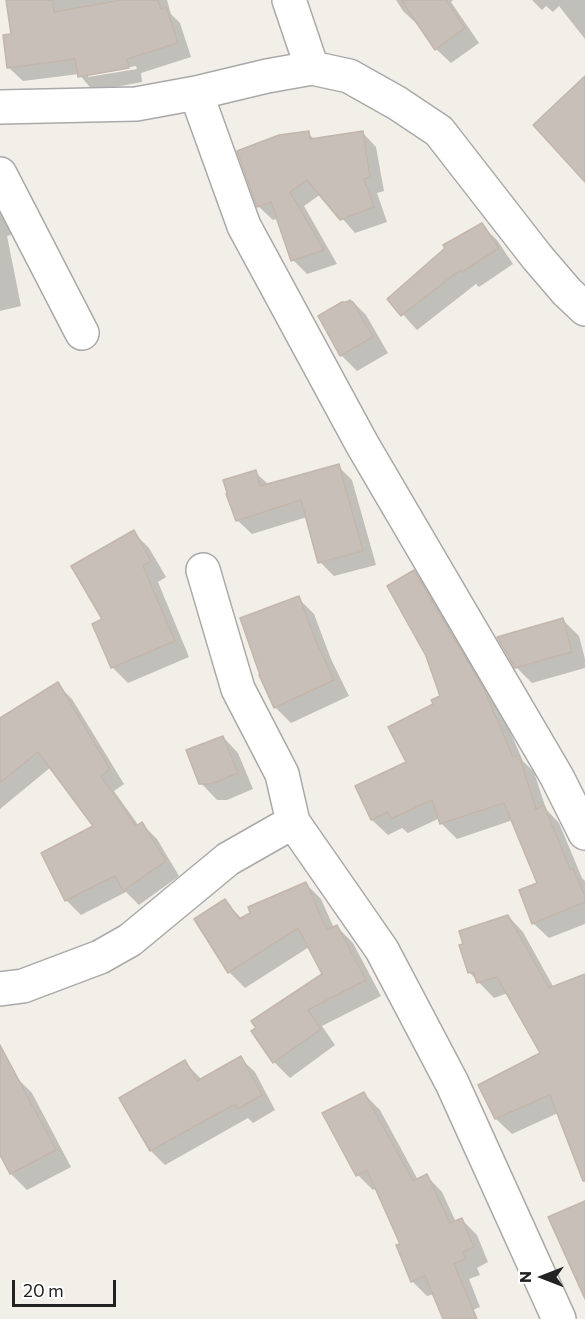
<!DOCTYPE html>
<style>
body{margin:0}
#map{position:relative;width:585px;height:1319px;overflow:hidden;background:#f2efe9;font-family:Commissioner,sans-serif}
canvas{display:block}
.north{position:absolute;left:513px;top:1247px;width:60px;height:60px;-webkit-text-stroke:4px #fff;paint-order:stroke;rotate:270deg;font-size:16px;font-weight:700;line-height:24px;text-align:center;color:#222}
.north::after{content:'';display:block;margin:auto;width:21px;height:27px;background:#222;clip-path:polygon(50% 0,100% 100%,50% 72%,0 100%)}
.scale{position:absolute;left:12px;top:1280px;width:104px;height:27px;box-sizing:border-box;border:3px solid #222;border-top:0;padding-left:8px;font-size:18px;line-height:21px;white-space:nowrap;color:#222;-webkit-text-stroke:4px #fff;paint-order:stroke}
</style>
<div id="map">
<canvas width="585" height="1319"></canvas>
<div class="north">N</div>
<div class="scale">20 m</div>
</div>
<script>
const g = document.querySelector('canvas').getContext('2d');
g.lineJoin = 'round';
function paint(path, color) {
  g.fillStyle = color;
  g.fill(path, 'evenodd');
}
function shape(rows) {
  const path = new Path2D();
  for (const r of rows) {
    path.moveTo(r[0], r[1]);
    for (let i = 2; i < r.length; i += 2) path.lineTo(r[i], r[i + 1]);
  }
  return path;
}
function strokePath(path, color, width, dash) {
  g.strokeStyle = color;
  g.lineWidth = width;
  g.lineCap = dash ? 'butt' : 'round';
  g.setLineDash(dash || []);
  g.stroke(path);
}
const shadow = shape([
 [8,0,167,0,171,14,180,23,191,57,141,73,142,82,93,91,79,74,23,81,8,67,13,35],
 [136,66,137,69,88,77,88,74],
 [396,0,453,0,451,2,479,43,451,63,436,49,419,24,418,25,403,11],
 [532,0,585,0,585,39,559,6,553,12,546,6,542,10],
 [362,132,376,147,384,191,377,193,387,222,355,233,321,194,304,206,337,264,307,274,293,260,278,218,273,220,258,206,308,133,315,140],
 [0,196,11,235,7,236,21,306,0,311],
 [481,225,497,240,513,264,479,287,476,284,417,330,389,299],
 [350,299,366,315,388,353,357,371,341,355,320,316],
 [338,466,352,480,376,565,334,576,320,562,307,517,252,534,237,520,255,472,269,485],
 [133,532,149,548,166,577,158,582,189,657,128,683,112,667,104,620],
 [414,572,429,588,498,704,523,761,534,772,546,809,559,823,582,878,585,881,585,924,549,938,533,923,539,883,513,820,457,839,442,824,440,818,408,833,402,828,388,835,372,820,357,787,408,763,435,705,442,696],
 [298,598,314,614,331,659,349,696,291,723,275,707],
 [563,620,579,636,585,659,585,668,532,683,516,667],
 [57,684,72,699,124,784,114,791,139,826,142,824,157,839,179,876,139,905,126,892,81,915,66,900,43,854,95,827,51,767,0,809,0,735],
 [223,737,238,753,253,789,227,800,217,800,201,783],
 [305,883,321,899,334,928,337,927,353,943,381,996,322,1026,335,1045,290,1078,274,1062,324,975,309,947,245,988,229,972,225,901,242,919],
 [508,916,523,932,554,988,585,976,585,1182,558,1113,512,1134,496,1119,480,1085,542,1054,508,993,494,998,469,972],
 [240,1058,255,1072,275,1110,253,1123,248,1118,165,1165,151,1151,121,1099,185,1062,202,1080],
 [16,1077,32,1093,71,1167,27,1190,11,1174,0,1152,0,1085],
 [364,1094,380,1110,418,1180,427,1176,442,1192,456,1222,462,1220,477,1235,488,1262,477,1268,480,1275,469,1279,480,1307,453,1318,434,1294,427,1296,412,1281,402,1245,377,1188,373,1190,358,1175]
]);
const building = shape([
 [6,0,53,0,54,12,121,0,158,0,161,9,166,7,178,43,127,59,129,68,78,77,75,59,7,68,3,35,11,34,6,0],
 [401,0,446,0,465,28,435,50,401,0],
 [585,76,585,182,533,125,585,76],
 [309,131,310,139,363,131,370,177,364,179,374,207,340,220,307,180,290,192,324,250,291,261,271,202,257,207,237,151,279,135,309,131],
 [482,223,499,248,462,272,460,270,401,316,387,299,445,248,443,245,482,223],
 [342,302,353,302,373,337,340,356,318,316,342,302],
 [339,464,363,551,318,563,301,500,236,521,226,494,227,493,223,480,256,470,260,486,339,464],
 [134,530,151,561,143,566,175,641,111,668,92,624,102,619,71,566,134,530],
 [414,570,483,687,513,757,519,755,536,809,544,805,570,869,573,868,585,896,585,902,532,924,519,890,537,883,504,803,440,824,432,800,391,819,388,812,371,820,355,786,406,762,388,727,433,704,431,700,440,696,426,656,387,586,414,570],
 [299,596,316,641,334,680,274,708,259,675,260,675,240,618,299,596],
 [563,618,572,652,515,668,497,637,563,618],
 [58,682,110,769,101,776,136,826,142,822,166,861,123,891,115,876,65,901,41,853,93,826,38,752,0,783,0,718,58,682],
 [223,736,238,773,211,784,199,784,186,750,223,736],
 [306,882,327,930,337,925,366,980,308,1010,321,1029,273,1063,251,1031,256,1028,251,1021,322,974,298,928,228,973,194,919,225,899,239,919,250,913,248,907,306,882],
 [508,915,549,988,585,974,585,1181,583,1181,550,1095,495,1119,478,1085,540,1053,497,977,477,983,473,972,468,973,459,945,463,944,459,931,508,915],
 [0,1045,56,1150,10,1174,0,1155,0,1045],
 [241,1056,262,1095,238,1109,235,1104,150,1151,119,1098,185,1060,197,1081,241,1056],
 [364,1092,413,1181,427,1174,450,1223,462,1218,474,1247,463,1252,466,1259,454,1264,477,1319,443,1319,425,1276,411,1282,396,1245,400,1244,367,1170,356,1176,322,1113,364,1092],
 [585,1201,585,1299,548,1217,585,1201]
]);
const minor = shape([
 [289,0,312,68],
 [196,93,244,226,362,444,557,777,585,833],
 [0,107,136,104,196,93,267,76,312,68,349,76,397,103,439,131,537,257,567,292,585,309],
 [0,174,82,333],
 [203,570,238,689,282,774,293,822,382,950,452,1083,559,1319],
 [0,989,23,986,100,957,130,940,228,859,293,822]
]);
paint(shadow, '#0003');
paint(building, '#c7bfb8');
strokePath(building, '#c4b6ab', 1.5);
strokePath(minor, '#a9a9a9', 36);
strokePath(minor, '#fff', 33);
</script>
